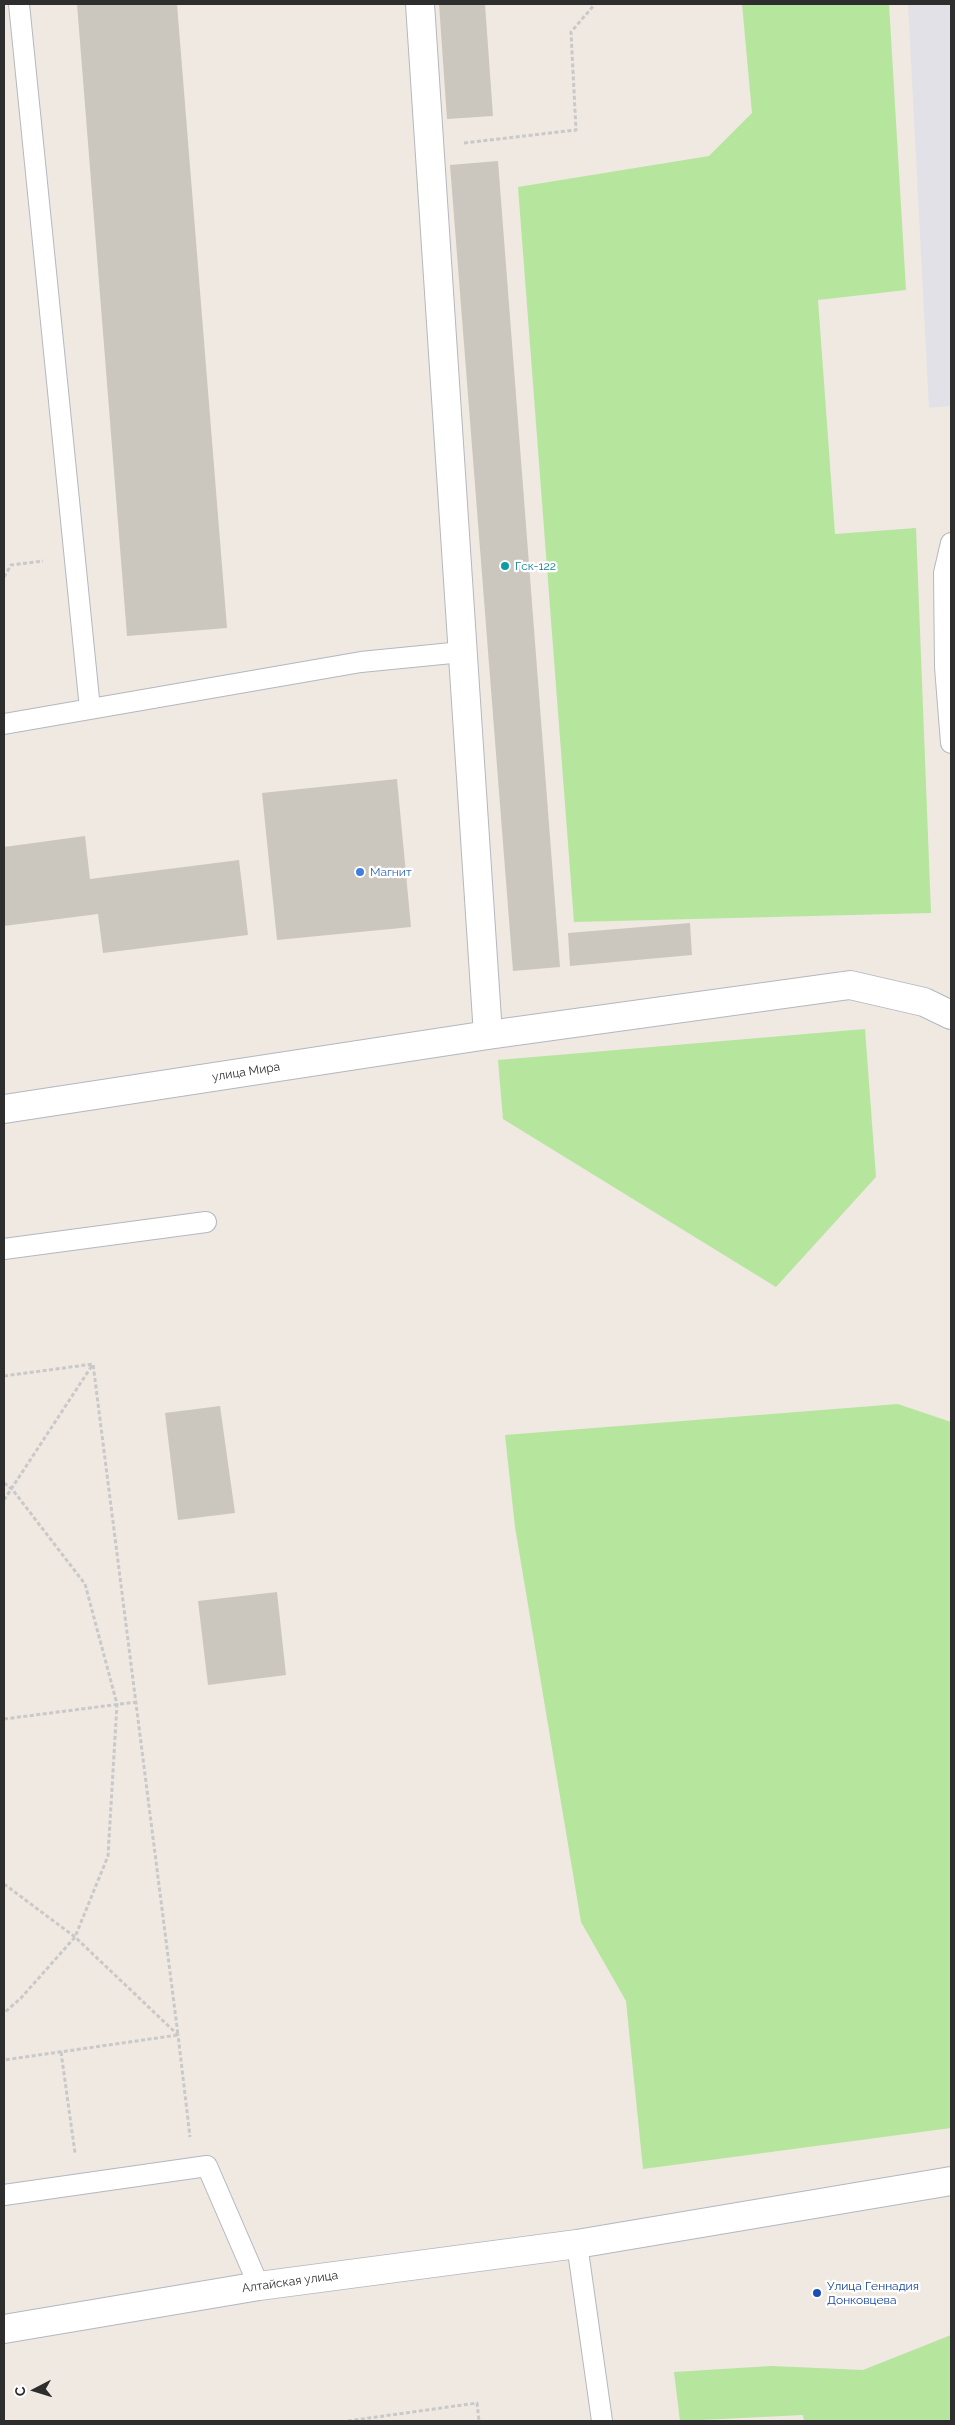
<!DOCTYPE html>
<meta charset="utf-8">
<style>
body{margin:0}
#map{position:relative;width:955px;height:2425px;overflow:hidden;background:#efe9e1;font-family:Raleway,sans-serif}
canvas{display:block}
.frame{position:absolute;inset:0;border:5px solid #2e2e2e;pointer-events:none}
.north{position:absolute;left:10px;top:2365px;width:50px;height:50px;-webkit-text-stroke:4px #fff;paint-order:stroke;rotate:265deg;font-size:14px;font-weight:700;line-height:20px;text-align:center;color:#2e2e2e}
.north::after{content:'';display:block;margin:auto;width:18px;height:22px;background:#2e2e2e;clip-path:polygon(50% 0,100% 100%,50% 72%,0 100%)}
</style>
<div id="map">
<canvas width="955" height="2425"></canvas>
<div class="frame"></div>
<div class="north">С</div>
</div>
<script>
const g = document.querySelector('canvas').getContext('2d');
g.lineJoin = 'round';
function paint(path, color) {
  g.fillStyle = color;
  g.fill(path, 'evenodd');
}
function shape(rows) {
  const path = new Path2D();
  for (const r of rows) {
    path.moveTo(r[0], r[1]);
    for (let i = 2; i < r.length; i += 2) path.lineTo(r[i], r[i + 1]);
  }
  return path;
}
function strokePath(path, color, width, dash) {
  g.strokeStyle = color;
  g.lineWidth = width;
  g.lineCap = dash ? 'butt' : 'round';
  g.setLineDash(dash || []);
  g.stroke(path);
}
function write(font, color, halo, rows, align = 'center') {
  g.font = font + ' Raleway,sans-serif';
  g.lineWidth = 4.5;
  g.setLineDash([]);
  g.textBaseline = 'middle';
  g.strokeStyle = halo;
  g.fillStyle = color;
  for (const [text, x, y, turn = 0] of rows) {
    g.save();
    g.translate(x, y);
    g.rotate((+turn || 0) * Math.PI / 180);
    g.textAlign = isNaN(turn) ? turn : align;
    if (halo) g.strokeText(text, 0, 0);
    g.fillText(text, 0, 0);
    g.restore();
  }
}
const industrial = shape([
 [908,4,951,4,951,406,929,408]
]);
const green = shape([
 [742,4,889,4,906,290,818,300,835,534,916,528,931,913,574,922,518,187,709,156,752,113],
 [865,1029,876,1177,776,1287,503,1119,498,1060],
 [898,1404,951,1422,951,2128,643,2169,626,2001,581,1922,515,1527,505,1435],
 [951,2335,951,2421,804,2421,803,2415,680,2421,674,2372,771,2366,863,2370]
]);
const building = shape([
 [77,4,177,4,227,628,127,636],
 [439,4,485,4,493,116,447,119],
 [498,161,560,967,513,971,450,165],
 [397,779,411,927,277,940,262,793],
 [85,836,90,879,239,860,248,935,103,953,98,914,4,926,4,847],
 [690,923,692,955,570,966,568,933],
 [220,1406,235,1513,178,1520,165,1413],
 [277,1592,286,1675,208,1685,198,1601]
]);
const path = shape([
 [464,143,576,130,571,32,595,4],
 [4,577,11,565,43,561],
 [4,1376,93,1364,178,2035,4,2060],
 [4,1483,12,1489,85,1584,117,1704,108,1856,75,1937,21,1998,4,2013],
 [4,1500,93,1364],
 [4,1719,136,1702],
 [4,1884,75,1937,178,2035,190,2137],
 [61,2052,75,2153],
 [348,2421,477,2403,479,2421]
]);
const service = shape([
 [19,4,90,709],
 [951,543,944,573,945,667,951,743],
 [4,724,361,662,462,652],
 [4,1249,206,1222],
 [4,2195,207,2166,259,2286],
 [577,2244,602,2421]
]);
const minor = shape([
 [420,4,488,1035],
 [4,1109,488,1035,850,985,924,1002,951,1015],
 [4,2329,259,2286,577,2244,951,2181]
]);
const markers = [
 [505,566,5,"#0f9aa8"],
 [360,872,5,"#3f7fe0"],
 [817,2293,5,"#1a4fb4"]
];
const cultureNames = [
 ["Гск-122",515,566]
];
const shopNames = [
 ["Магнит",370,872]
];
const streetNames = [
 ["улица Мира",246,1072,-9],
 ["Алтайская улица",290,2282,-8]
];
const transitNames = [
 ["Улица Геннадия",827,2286],
 ["Донковцева",827,2300]
];
paint(industrial, '#e3e1e8');
paint(green, '#b6e59e');
paint(building, '#cbc7bf');
strokePath(service, '#b4b7c1', 22);
strokePath(minor, '#b4b7c1', 30);
strokePath(path, '#c9c9c9', 3, [4, 2.5]);
strokePath(service, '#fff', 20);
strokePath(minor, '#fff', 28);
for (const [x, y, r, color] of markers) {
  const dot = new Path2D();
  dot.arc(x, y, r, 0, 2 * Math.PI);
  g.fillStyle = color;
  g.fill(dot);
  strokePath(dot, '#fff', 2);
}
write('12px', '#0d838f', '#fff', cultureNames, 'left');
write('12px', '#366cbe', '#fff', shopNames, 'left');
write('12px', '#2e2e2e', '#fff', streetNames);
write('12px', '#164399', '#fff', transitNames, 'left');
</script>
